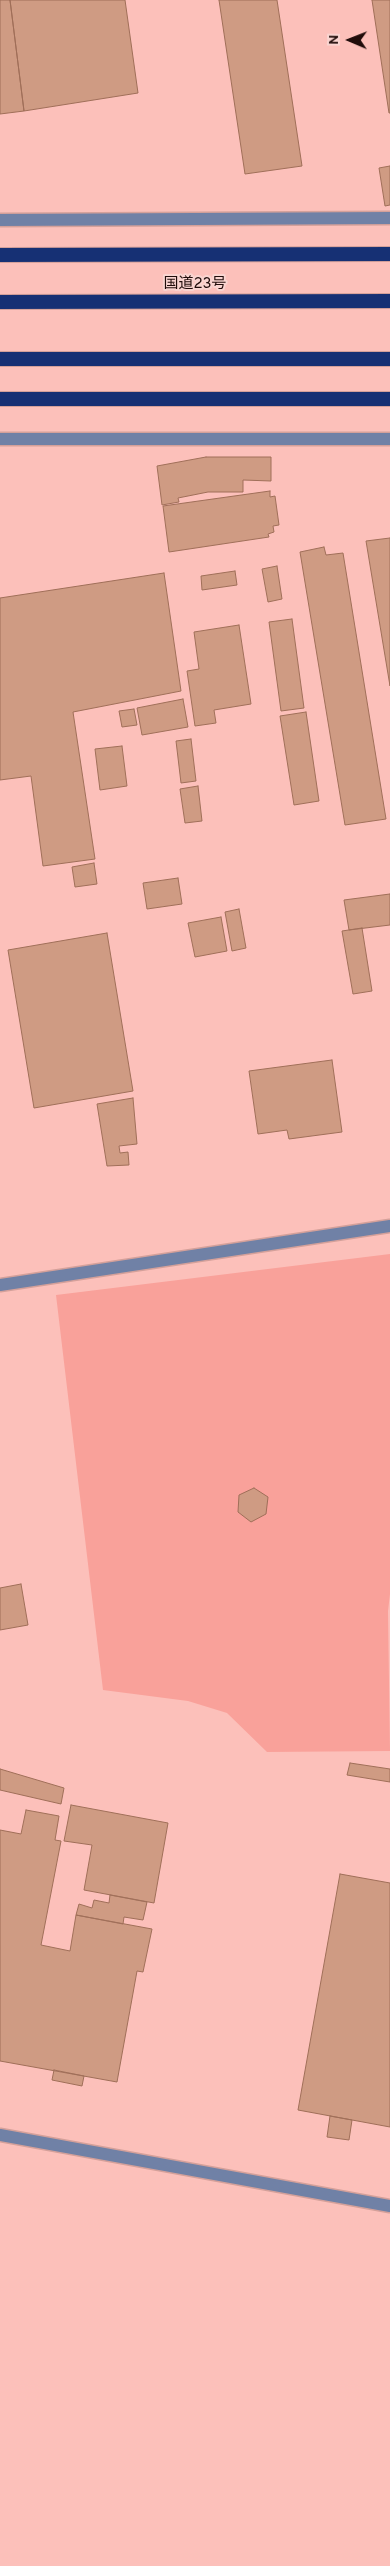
<!DOCTYPE html>
<meta charset="utf-8">
<style>
body{margin:0}
#map{position:relative;width:390px;height:2566px;overflow:hidden;background:#fcc0ba;font-family:Overpass,sans-serif}
canvas{display:block}
.north{position:absolute;left:325px;top:15px;width:50px;height:50px;-webkit-text-stroke:4px #f9d4d0;paint-order:stroke;rotate:271deg;font-size:14px;font-weight:700;line-height:20px;text-align:center;color:#200c0a}
.north::after{content:'';display:block;margin:auto;width:18px;height:22px;background:#200c0a;clip-path:polygon(50% 0,100% 100%,50% 72%,0 100%)}
</style>
<div id="map">
<canvas width="390" height="2566"></canvas>
<div class="north">N</div>
</div>
<script>
const g = document.querySelector('canvas').getContext('2d');
g.lineJoin = 'round';
function paint(path, color) {
  g.fillStyle = color;
  g.fill(path, 'evenodd');
}
function shape(rows) {
  const path = new Path2D();
  for (const r of rows) {
    path.moveTo(r[0], r[1]);
    for (let i = 2; i < r.length; i += 2) path.lineTo(r[i], r[i + 1]);
  }
  return path;
}
function strokePath(path, color, width, dash) {
  g.strokeStyle = color;
  g.lineWidth = width;
  g.lineCap = dash ? 'butt' : 'round';
  g.setLineDash(dash || []);
  g.stroke(path);
}
function write(font, color, halo, rows, align = 'center') {
  g.font = font + ' Overpass,"Noto Sans JP",sans-serif';
  g.lineWidth = 4;
  g.setLineDash([]);
  g.textBaseline = 'middle';
  g.strokeStyle = halo;
  g.fillStyle = color;
  for (const [text, x, y, turn = 0] of rows) {
    g.save();
    g.translate(x, y);
    g.rotate((+turn || 0) * Math.PI / 180);
    g.textAlign = isNaN(turn) ? turn : align;
    if (halo) g.strokeText(text, 0, 0);
    g.fillText(text, 0, 0);
    g.restore();
  }
}
const green = shape([
 [390,1254,390,1594,388,1611,390,1751,267,1752,227,1713,188,1701,103,1690,56,1295]
]);
const building = shape([
 [0,0,10,0,24,111,0,114,0,0],
 [10,0,125,0,138,93,24,111,10,0],
 [219,0,277,0,302,166,245,174,219,0],
 [372,0,390,0,390,113,389,113,372,0],
 [390,166,390,205,385,206,379,168,390,166],
 [206,457,271,457,271,481,243,480,243,492,208,492,178,498,179,502,162,505,157,466,206,457],
 [270,491,270,497,275,496,279,525,273,526,274,532,268,534,269,537,169,552,163,506,270,491],
 [390,538,390,686,366,541,390,538],
 [324,547,326,555,343,553,386,819,345,825,300,552,324,547],
 [277,566,282,599,268,602,262,569,277,566],
 [235,571,237,585,202,590,201,576,235,571],
 [164,573,181,691,73,712,95,859,43,866,31,776,0,780,0,598,164,573],
 [292,619,304,708,281,711,269,622,292,619],
 [239,625,251,704,214,710,216,723,195,726,187,671,199,669,194,632,239,625],
 [183,699,188,727,142,735,137,708,183,699],
 [134,709,137,725,122,727,119,711,134,709],
 [306,712,319,801,294,805,280,716,306,712],
 [191,739,196,781,181,783,176,741,191,739],
 [122,746,127,786,100,790,95,749,122,746],
 [198,786,202,821,185,823,180,789,198,786],
 [94,863,97,884,75,887,72,867,94,863],
 [178,878,182,904,147,909,143,883,178,878],
 [390,894,390,925,349,930,344,900,390,894],
 [239,909,246,948,232,951,225,912,239,909],
 [221,917,227,951,195,957,188,923,221,917],
 [362,928,372,991,353,994,342,931,362,928],
 [107,933,133,1091,34,1108,8,950,107,933],
 [332,1060,342,1132,289,1139,287,1130,258,1134,249,1071,332,1060],
 [133,1098,137,1144,119,1146,120,1153,128,1152,129,1165,107,1166,97,1104,133,1098],
 [254,1488,268,1497,266,1514,251,1522,238,1512,239,1495,254,1488],
 [21,1584,28,1625,0,1630,0,1588,21,1584],
 [350,1763,390,1769,390,1782,347,1775,350,1763],
 [0,1769,64,1788,61,1804,0,1790,0,1769],
 [71,1805,168,1823,154,1903,84,1890,92,1845,64,1841,71,1805],
 [26,1810,59,1816,55,1840,61,1841,41,1945,70,1951,76,1915,152,1929,143,1972,137,1971,117,2082,0,2061,0,1830,21,1834,26,1810],
 [340,1874,390,1883,390,2127,298,2110,340,1874],
 [110,1895,147,1902,143,1920,124,1917,123,1924,76,1915,79,1904,92,1908,94,1900,109,1903,110,1895],
 [54,2070,84,2076,82,2086,52,2080,54,2070],
 [330,2116,352,2120,349,2140,327,2137,330,2116]
]);
const service = shape([
 [0,2135,390,2206]
]);
const minor = shape([
 [0,220,390,218],
 [0,439,390,439],
 [0,1285,390,1226]
]);
const trunk = shape([
 [0,255,390,254],
 [0,302,390,301],
 [0,359,390,359],
 [0,399,390,399]
]);
const streetNames = [
 ["国道23号",195,285]
];
paint(green, '#f9a19a');
paint(building, '#cf9b83');
strokePath(building, '#a06f59', 1);
strokePath(service, '#d4a09a', 15);
strokePath(minor, '#d4a09a', 15);
strokePath(trunk, '#d4a09a', 16);
strokePath(service, '#7081a6', 12);
strokePath(minor, '#7081a6', 12);
strokePath(trunk, '#163074', 14);
write('15px', '#200c0a', '#f9d4d0', streetNames);
</script>
